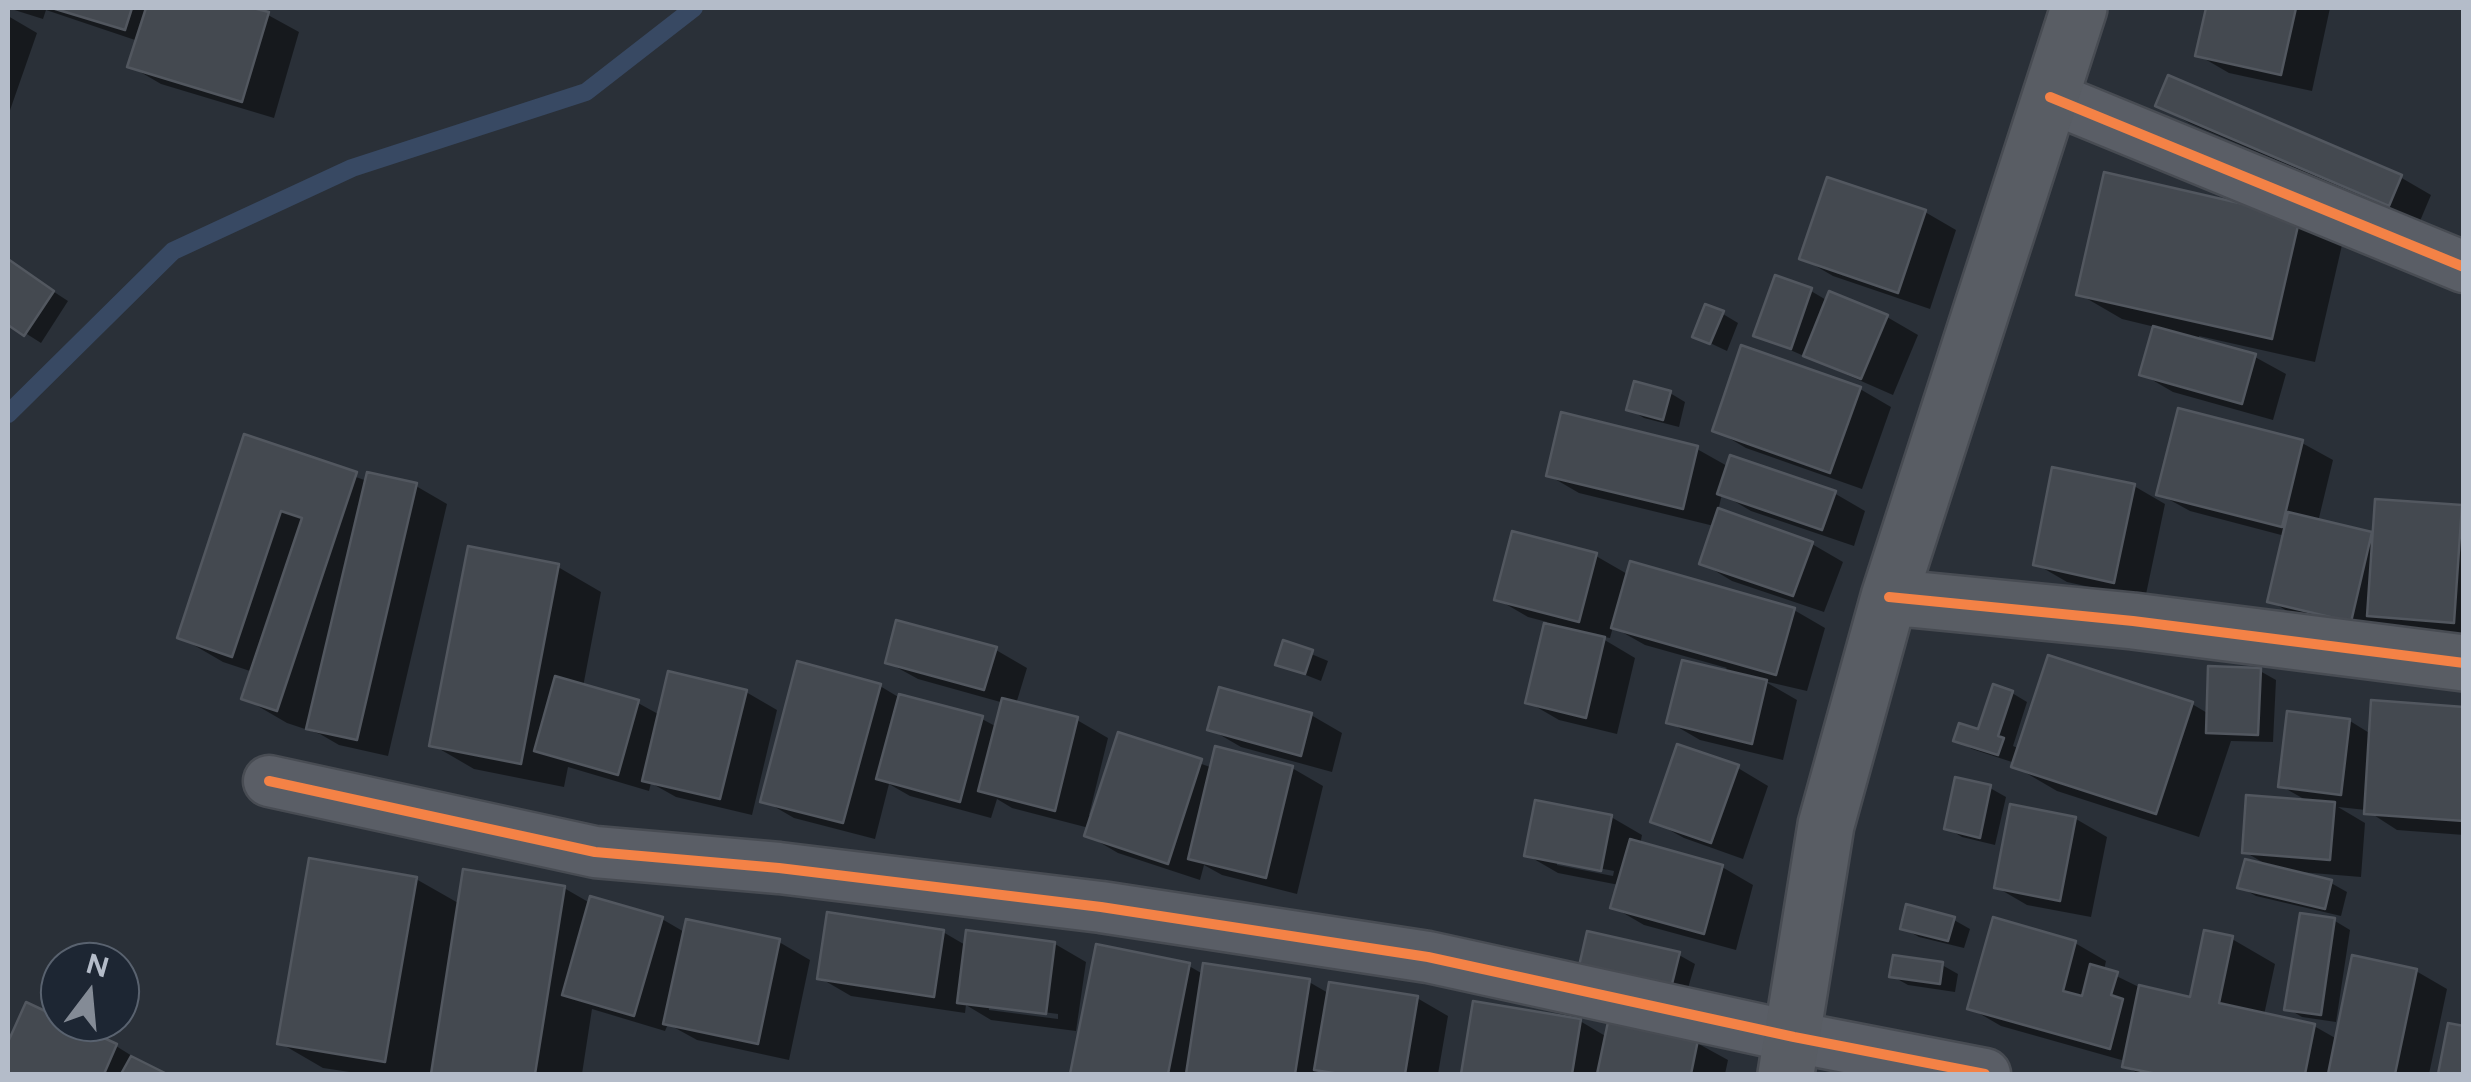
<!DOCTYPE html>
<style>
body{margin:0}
#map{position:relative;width:2471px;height:1082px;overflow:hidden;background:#2a3038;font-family:Figtree,sans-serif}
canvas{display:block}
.frame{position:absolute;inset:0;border:10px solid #b4bcc9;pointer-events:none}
.north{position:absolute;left:40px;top:942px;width:100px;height:100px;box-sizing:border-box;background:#1d2633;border:2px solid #59626f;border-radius:50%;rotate:16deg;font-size:28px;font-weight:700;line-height:40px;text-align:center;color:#b4bcc9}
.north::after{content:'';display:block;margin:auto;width:35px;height:45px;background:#848b96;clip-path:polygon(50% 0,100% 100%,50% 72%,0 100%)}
</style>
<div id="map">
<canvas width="2471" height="1082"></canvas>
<div class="frame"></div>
<div class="north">N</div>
</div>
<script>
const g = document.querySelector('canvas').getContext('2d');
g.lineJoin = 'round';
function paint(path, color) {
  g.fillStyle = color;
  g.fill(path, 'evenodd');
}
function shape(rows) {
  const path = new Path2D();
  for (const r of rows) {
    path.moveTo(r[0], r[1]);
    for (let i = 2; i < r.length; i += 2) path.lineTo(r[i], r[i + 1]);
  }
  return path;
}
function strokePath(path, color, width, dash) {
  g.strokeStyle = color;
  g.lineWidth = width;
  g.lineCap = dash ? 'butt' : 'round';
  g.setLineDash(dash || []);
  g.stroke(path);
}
const shadow = shape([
 [8,8,245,8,268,15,299,32,274,118,161,84,130,66,138,41,46,10,43,19],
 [2208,8,2330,8,2312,91,2229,73,2198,55],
 [8,16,37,33,8,116],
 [2158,105,2400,177,2431,195,2420,221,2189,123],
 [1925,212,1956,230,1930,309,1833,276,1802,258],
 [2299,220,2342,245,2315,362,2199,336,2198,341,2255,357,2286,374,2273,420,2173,392,2142,374,2155,327,2122,319,2079,294],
 [8,262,68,301,41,343,8,322],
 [1811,291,1828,301,1887,317,1918,335,1893,395,1756,335],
 [1723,314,1738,323,1727,351,1695,336],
 [1860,389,1891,407,1862,489,1746,448,1715,430],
 [1670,393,1685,402,1679,427,1644,418,1629,409],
 [246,437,367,481,416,486,447,504,388,756,339,745,320,734,287,723,244,698,253,672,223,662,180,637],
 [2302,443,2333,460,2318,522,2375,536,2464,509,2464,637,2400,632,2385,624,2382,638,2301,619,2270,601,2285,536,2190,511,2159,494],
 [1697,449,1729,467,1834,493,1865,511,1854,546,1751,511,1722,494,1718,511,1812,544,1843,562,1824,612,1732,581,1702,563,1714,526,1579,493,1548,475],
 [2134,486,2165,504,2145,599,2067,582,2036,564],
 [1596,556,1629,575,1794,610,1825,628,1807,691,1764,681,1797,700,1783,760,1700,740,1669,722,1727,668,1645,645,1613,627,1610,638,1598,636,1635,658,1617,734,1559,720,1528,702,1547,622,1528,617,1497,599],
 [558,567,601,592,583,687,638,703,660,715,746,692,777,710,752,815,676,797,651,783,649,791,568,767,564,787,474,769,431,744],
 [1285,643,1328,661,1321,681,1278,664],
 [996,650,1027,668,1016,704,1077,720,1108,738,1089,815,1093,816,1119,735,1213,768,1292,768,1323,786,1297,894,1222,875,1204,865,1200,880,1118,853,1087,835,1089,828,1012,808,997,799,991,818,910,796,889,784,875,839,794,818,763,800,880,686,900,698,982,719,997,727,1004,703,918,679,887,662],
 [2260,671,2276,680,2273,742,2231,741,2199,837,2057,791,2014,766,2015,763,1972,749,1956,740,1979,732,2012,693,2027,702,2013,746,2020,749,2192,704,2209,714],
 [2464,709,2464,835,2397,830,2366,810,2338,807,2365,823,2361,877,2300,872,2299,875,2331,883,2347,892,2341,916,2256,896,2240,887,2269,866,2245,852,2311,803,2281,786,2350,721,2371,734],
 [1311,715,1342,733,1332,772,1241,747,1210,729],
 [1738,768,1768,786,1743,859,1684,838,1653,821],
 [1990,788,2006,797,1995,845,1962,837,1947,828],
 [1611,817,1642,835,1640,845,1722,867,1753,885,1736,950,1644,925,1613,907,1619,885,1558,873,1527,855],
 [1557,860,1614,871,1613,876,1557,865],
 [2076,819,2107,837,2091,917,2027,905,1996,887],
 [416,879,460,904,564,888,590,903,662,919,686,933,779,942,810,960,789,1060,697,1040,668,1024,665,1031,592,1009,582,1074,363,1074,323,1068,280,1043],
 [2302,916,2335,921,2350,930,2336,1022,2302,1017,2287,1008],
 [1954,920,1970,929,1964,948,1919,937,1903,928],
 [943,932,967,946,1055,944,1086,962,1076,1031,991,1020,966,1005,965,1013,851,996,820,978],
 [989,1005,1058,1014,1058,1019,989,1010],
 [2232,939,2275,964,2264,1015,2314,1026,2337,1039,2416,971,2447,989,2429,1074,2140,1074,2124,1066,2125,1061,2001,1026,1970,1008,2075,943,2106,961,2104,970,2141,988,2192,1000],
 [1098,947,1189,966,1203,974,1309,982,1330,994,1417,998,1448,1016,1438,1074,1073,1074],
 [1679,955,1695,964,1686,995,1582,965],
 [1942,965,1958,974,1955,992,1908,985,1892,976],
 [1475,1004,1580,1021,1607,1037,1697,1043,1728,1060,1725,1074,1463,1074],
 [27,1006,116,1046,161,1074,8,1074,8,1049]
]);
const stream = shape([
 [8,414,173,251,352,168,586,92,694,8]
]);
const building = shape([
 [52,8,132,8,125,30,52,8],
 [146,8,253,8,269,12,242,102,127,67,146,8],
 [2206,8,2296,8,2281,75,2195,56,2206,8],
 [2168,75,2402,175,2389,206,2155,106,2168,75],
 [2104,172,2300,217,2272,339,2076,295,2104,172],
 [1827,177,1926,210,1898,293,1799,259,1827,177],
 [8,259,54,291,24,336,8,325,8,259],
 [1775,275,1812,288,1791,349,1753,336,1775,275],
 [1829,291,1888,315,1861,379,1803,356,1829,291],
 [1705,304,1724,311,1710,344,1692,337,1705,304],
 [2153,326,2256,354,2242,404,2139,375,2153,326],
 [1741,345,1861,387,1830,473,1712,431,1741,345],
 [1634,381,1671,391,1663,420,1626,410,1634,381],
 [2178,408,2303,440,2282,527,2156,495,2178,408],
 [1561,412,1698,446,1683,509,1546,476,1561,412],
 [244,434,357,472,277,711,241,699,302,518,281,511,232,657,177,638,244,434],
 [1730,455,1836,491,1822,530,1717,494,1730,455],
 [2052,467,2135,484,2114,583,2033,565,2052,467],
 [367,472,417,483,357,740,306,729,367,472],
 [2375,499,2462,505,2454,623,2367,616,2375,499],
 [1718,508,1813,542,1793,596,1699,564,1718,508],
 [2288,512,2372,532,2351,622,2267,602,2288,512],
 [1512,531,1597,553,1579,622,1494,600,1512,531],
 [468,546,559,564,521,764,429,746,468,546],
 [1630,561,1795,608,1776,675,1611,628,1630,561],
 [896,620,997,647,984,690,885,663,896,620],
 [1544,623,1605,637,1586,718,1525,703,1544,623],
 [1283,640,1313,650,1305,674,1275,665,1283,640],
 [2048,655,2193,702,2156,814,2011,767,2048,655],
 [1682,660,1767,680,1752,744,1666,723,1682,660],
 [797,661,881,684,843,823,760,802,797,661],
 [2208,666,2261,668,2258,735,2206,733,2208,666],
 [668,671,747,690,720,799,642,781,668,671],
 [555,676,639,700,618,775,534,751,555,676],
 [1993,684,2013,691,1998,736,2004,738,1998,755,1953,741,1959,723,1978,729,1993,684],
 [1219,687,1312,713,1301,756,1207,730,1219,687],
 [899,694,983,716,960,802,876,779,899,694],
 [1002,698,1078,717,1055,811,978,791,1002,698],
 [2371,700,2464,707,2464,821,2364,814,2371,700],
 [2287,711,2350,719,2341,795,2278,787,2287,711],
 [1118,732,1202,759,1168,864,1084,836,1118,732],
 [1677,744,1739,765,1711,843,1650,822,1677,744],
 [1215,746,1293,766,1266,878,1188,859,1215,746],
 [1955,777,1991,785,1980,838,1944,829,1955,777],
 [2246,795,2335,802,2330,860,2242,853,2246,795],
 [1535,800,1612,815,1601,871,1524,856,1535,800],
 [2010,804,2076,817,2060,901,1994,888,2010,804],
 [1630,839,1723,865,1704,934,1610,908,1630,839],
 [309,858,417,877,385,1062,277,1044,309,858],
 [2245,859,2332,880,2325,909,2237,888,2245,859],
 [463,869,565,886,535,1074,431,1074,463,869],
 [590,896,663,917,634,1016,562,995,590,896],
 [1906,904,1955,917,1948,941,1900,929,1906,904],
 [827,912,944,930,934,997,817,979,827,912],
 [2300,913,2335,918,2321,1015,2284,1010,2300,913],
 [1993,917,2076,941,2063,991,2082,996,2090,964,2118,972,2111,995,2123,999,2110,1049,1967,1009,1993,917],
 [686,919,780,939,758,1044,663,1024,686,919],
 [966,930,1055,942,1046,1014,957,1003,966,930],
 [2204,930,2233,936,2219,1003,2315,1024,2305,1074,2157,1074,2122,1067,2139,985,2190,997,2204,930],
 [1587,931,1680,952,1671,988,1579,966,1587,931],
 [1096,944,1190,963,1168,1074,1070,1074,1096,944],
 [1893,955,1943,962,1940,984,1889,977,1893,955],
 [2352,955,2417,969,2395,1074,2328,1074,2352,955],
 [1203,963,1310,979,1295,1074,1186,1074,1203,963],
 [1329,982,1418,996,1405,1074,1340,1074,1314,1070,1329,982],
 [1473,1001,1581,1019,1572,1074,1461,1074,1473,1001],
 [26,1002,60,1018,60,1022,69,1022,117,1044,104,1074,8,1074,8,1042,26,1002],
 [1608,1022,1698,1040,1691,1074,1597,1074,1608,1022],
 [2448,1023,2464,1026,2464,1074,2438,1074,2448,1023],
 [131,1056,167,1074,121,1074,131,1056]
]);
const street = shape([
 [2050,97,2464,267],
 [269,781,595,852,779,868,1101,907,1428,957,1794,1037,1985,1074]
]);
const secondary = shape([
 [1889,597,2133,621,2464,663],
 [1786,1074,1826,825,1889,597,2079,8]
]);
const cycleway = shape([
 [2050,97,2464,267],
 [1889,597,2133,621,2464,663],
 [269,781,595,852,779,868,1101,907,1428,957,1794,1037,1985,1074]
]);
paint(shadow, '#0007');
strokePath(stream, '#384963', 18);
paint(building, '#444950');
strokePath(building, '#52575f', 2.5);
strokePath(street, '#484c53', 55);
strokePath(secondary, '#484c53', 60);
strokePath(street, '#5a5e66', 50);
strokePath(secondary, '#595d64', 55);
strokePath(cycleway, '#f48246', 10);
</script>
